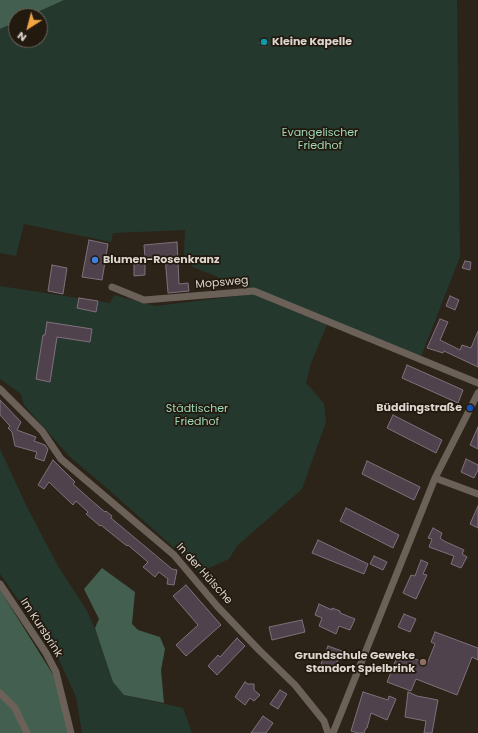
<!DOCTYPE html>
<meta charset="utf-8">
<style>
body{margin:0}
#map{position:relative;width:478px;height:733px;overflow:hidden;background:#2c2418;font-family:Poppins,sans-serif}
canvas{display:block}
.north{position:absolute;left:8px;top:8px;width:40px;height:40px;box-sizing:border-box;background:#231a0f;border:1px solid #6d655c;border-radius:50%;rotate:216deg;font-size:11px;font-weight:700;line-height:16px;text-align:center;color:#dcd6cf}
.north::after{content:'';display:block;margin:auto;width:14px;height:18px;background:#f3a443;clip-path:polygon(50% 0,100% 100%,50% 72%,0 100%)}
</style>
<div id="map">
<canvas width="478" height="733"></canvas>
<div class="north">N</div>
</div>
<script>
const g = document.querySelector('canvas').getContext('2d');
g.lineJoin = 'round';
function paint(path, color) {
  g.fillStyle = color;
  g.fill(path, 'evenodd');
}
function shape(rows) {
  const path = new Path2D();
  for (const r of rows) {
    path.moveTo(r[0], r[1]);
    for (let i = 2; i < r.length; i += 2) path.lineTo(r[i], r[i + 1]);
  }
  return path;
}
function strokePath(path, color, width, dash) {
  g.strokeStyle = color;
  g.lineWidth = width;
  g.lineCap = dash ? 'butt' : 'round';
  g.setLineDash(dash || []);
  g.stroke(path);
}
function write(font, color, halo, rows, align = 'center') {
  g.font = font + ' Poppins,sans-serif';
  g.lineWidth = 3.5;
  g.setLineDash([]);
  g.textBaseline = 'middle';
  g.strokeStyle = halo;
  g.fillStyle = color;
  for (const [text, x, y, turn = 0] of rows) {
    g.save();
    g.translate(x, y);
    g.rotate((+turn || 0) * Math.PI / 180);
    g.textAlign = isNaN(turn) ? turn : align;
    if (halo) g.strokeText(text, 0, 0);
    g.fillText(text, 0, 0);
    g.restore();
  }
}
const green = shape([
 [64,0,457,0,460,257,420,359,193,267,185,258,184,253,185,230,113,233,111,242,24,224,16,256,0,253,0,29,16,22,16,40,40,40,40,16,29,16],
 [0,286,110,303,114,295,156,306,253,294,327,325,311,363,306,383,324,403,326,422,302,489,237,546,229,559,209,568,199,570,109,490,70,457,24,405,21,394,0,379],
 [0,449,27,507,58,566,87,611,124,695,183,708,192,733,82,733,76,697,55,651,0,574]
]);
const forest = shape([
 [0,0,64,0,29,16,16,16,16,22,0,29],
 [102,568,135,592,132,624,138,630,160,637,165,649,161,670,164,703,124,695,113,682,95,628,99,619,84,589],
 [0,590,54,676,69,733,0,733]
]);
const building = shape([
 [262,39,266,39,269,42,266,46,262,46,259,43,262,39],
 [89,240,108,244,102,280,82,277,89,240],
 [177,242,179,284,188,283,189,291,168,293,165,256,145,258,144,245,177,242],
 [465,261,471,262,470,270,462,268,465,261],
 [134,264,145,264,145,275,134,276,134,264],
 [52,265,67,268,63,294,48,291,52,265],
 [450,296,459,300,455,310,446,306,450,296],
 [79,298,98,301,96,312,77,308,79,298],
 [440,319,448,322,440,340,460,350,462,345,471,348,478,331,478,367,444,351,443,353,427,348,440,319],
 [47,322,92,329,90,342,57,337,50,382,36,379,43,335,45,335,47,322],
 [407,365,463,390,458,403,402,378,407,365],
 [0,400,21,422,17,430,36,437,34,441,45,445,48,449,44,461,35,458,37,452,15,446,12,432,8,428,10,426,0,415,0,400],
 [393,415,442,440,436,453,387,428,393,415],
 [478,427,478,449,470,445,478,427],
 [466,459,478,465,478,470,474,478,461,472,466,459],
 [53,460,75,482,73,484,92,501,105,512,106,511,112,516,111,518,172,569,177,570,174,585,167,584,168,579,159,572,155,577,148,571,143,567,148,562,128,545,127,546,107,530,101,525,100,526,86,514,88,512,76,501,73,505,49,482,44,489,38,485,53,460],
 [367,461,420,487,414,500,362,474,367,461],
 [478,506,478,528,470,524,478,506],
 [346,508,399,535,393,548,340,521,346,508],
 [433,528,442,533,440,538,444,541,464,550,462,554,467,557,461,568,451,564,454,556,429,547,432,539,428,538,433,528],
 [318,540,368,564,364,574,312,553,318,540],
 [374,556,387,562,383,570,370,564,374,556],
 [421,560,428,563,423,574,427,575,416,599,403,593,411,575,415,576,421,560],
 [186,585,221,625,186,656,176,645,198,625,173,596,186,585],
 [319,604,332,610,332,608,340,611,340,613,355,619,350,630,339,626,336,634,319,626,322,618,315,615,319,604],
 [404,614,416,619,410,632,398,627,404,614],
 [302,620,305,632,272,640,269,627,302,620],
 [435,632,478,648,478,660,472,657,457,695,416,679,411,691,387,682,399,652,427,664,435,644,431,642,435,632],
 [237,638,245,646,217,675,208,666,218,655,220,657,237,638],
 [328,646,342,651,334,669,321,664,328,646],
 [245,682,248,684,254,684,254,690,260,695,254,701,250,698,245,705,235,697,245,682],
 [280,690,287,694,278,709,270,704,280,690],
 [363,692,388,700,389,696,396,699,387,720,371,713,367,728,366,728,364,733,358,733,351,731,363,692],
 [408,692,417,696,438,700,432,733,424,733,426,721,405,717,408,692],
 [263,716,273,723,266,733,251,733,263,716]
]);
const minor = shape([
 [112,287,144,300,254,291,478,383],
 [0,389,42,431,61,459,174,555,217,606,259,650,295,685,324,721,328,733],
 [435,478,478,494],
 [0,584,46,653,56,672,71,733],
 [0,693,15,708,27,733],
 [333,733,435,478,478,393]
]);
const markers = [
 [264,42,4,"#0f9aa8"],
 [95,260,4,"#3f7fe0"],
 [470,408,4,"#1a4fb4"],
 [423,662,4,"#8d6e63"]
];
const poiNames = [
 ["Kleine Kapelle",272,42],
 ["Blumen-Rosenkranz",103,260],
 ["Büddingstraße",462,408,"right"],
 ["Grundschule Geweke",415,656,"right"],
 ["Standort Spielbrink",415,669,"right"]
];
const parkNames = [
 ["Evangelischer",320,133],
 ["Friedhof",320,146],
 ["Städtischer",197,409],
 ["Friedhof",197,422]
];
const streetNames = [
 ["Mopsweg",222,283,-5],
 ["In der Hülsche",204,574,48],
 ["Im Kursbrink",41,628,57]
];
paint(green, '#24382e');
paint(forest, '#425f4f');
paint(building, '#4f424c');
strokePath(building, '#7f717c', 1);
strokePath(minor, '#6b6158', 7);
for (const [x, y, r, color] of markers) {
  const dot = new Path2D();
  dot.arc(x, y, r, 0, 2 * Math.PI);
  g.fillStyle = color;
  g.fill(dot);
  strokePath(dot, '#231a0f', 1.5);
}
write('bold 11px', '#dcd6cf', '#231a0f', poiNames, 'left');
write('11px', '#9ed7b8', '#231a0f', parkNames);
write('11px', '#dcd6cf', '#231a0f', streetNames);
</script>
